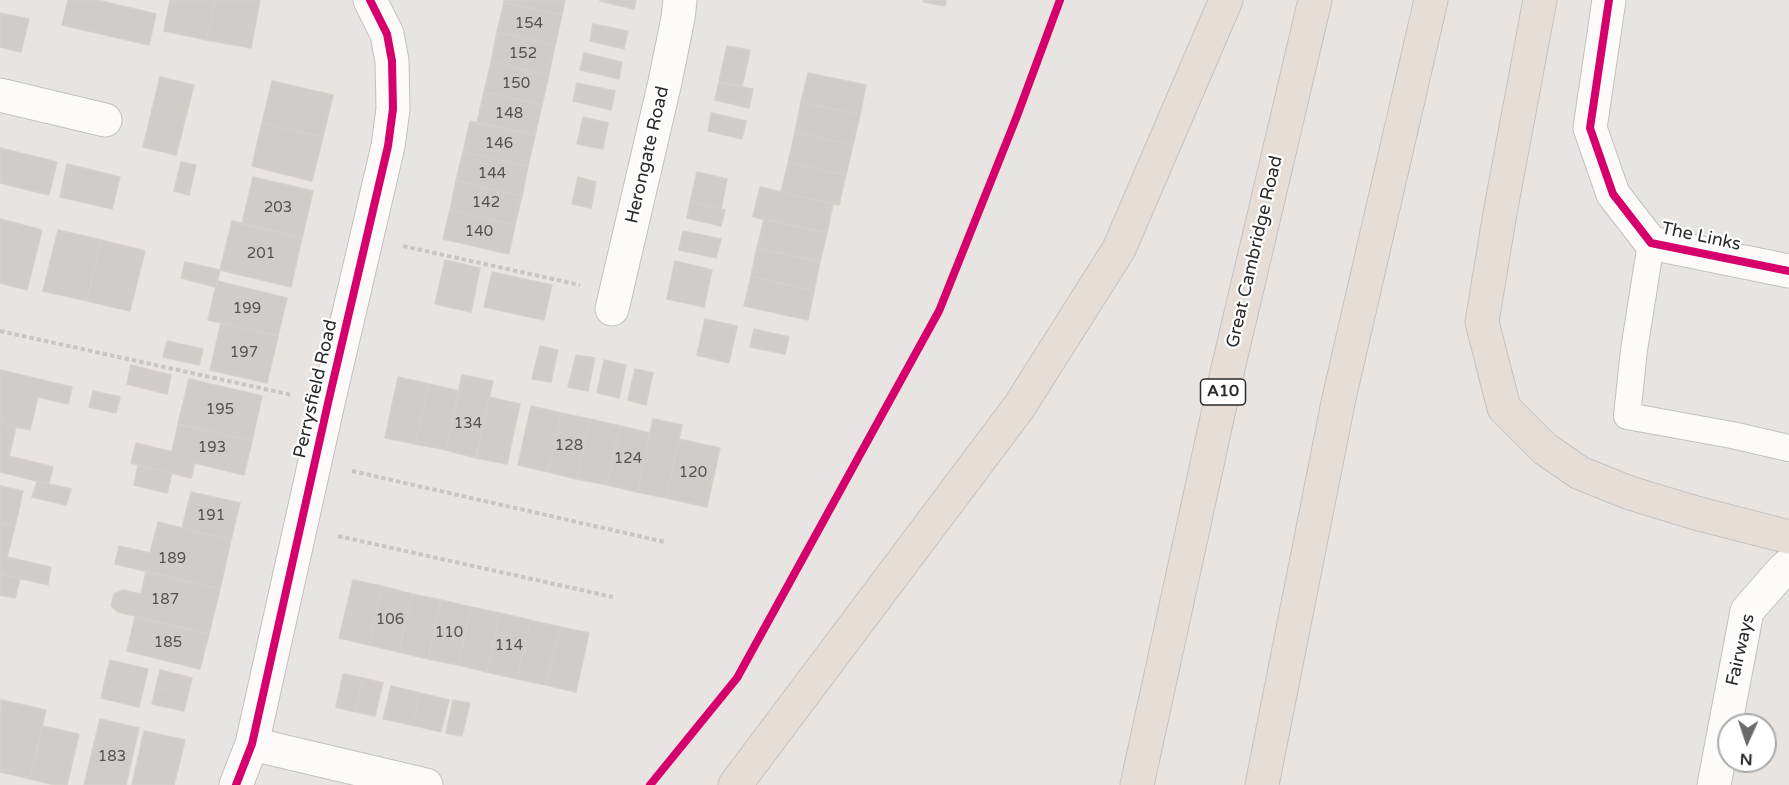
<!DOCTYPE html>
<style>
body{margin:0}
#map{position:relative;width:1789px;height:785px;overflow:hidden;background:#e8e4e1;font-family:"Varela Round",sans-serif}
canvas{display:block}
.north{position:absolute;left:1717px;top:713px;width:60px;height:60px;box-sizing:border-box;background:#fff;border:2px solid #aaa;border-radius:50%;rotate:183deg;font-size:16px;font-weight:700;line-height:24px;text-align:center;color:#2a2a2a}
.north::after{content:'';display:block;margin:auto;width:21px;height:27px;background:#6c6b6a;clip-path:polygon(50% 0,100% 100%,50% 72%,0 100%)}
</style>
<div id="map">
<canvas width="1789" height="785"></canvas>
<div class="north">N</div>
</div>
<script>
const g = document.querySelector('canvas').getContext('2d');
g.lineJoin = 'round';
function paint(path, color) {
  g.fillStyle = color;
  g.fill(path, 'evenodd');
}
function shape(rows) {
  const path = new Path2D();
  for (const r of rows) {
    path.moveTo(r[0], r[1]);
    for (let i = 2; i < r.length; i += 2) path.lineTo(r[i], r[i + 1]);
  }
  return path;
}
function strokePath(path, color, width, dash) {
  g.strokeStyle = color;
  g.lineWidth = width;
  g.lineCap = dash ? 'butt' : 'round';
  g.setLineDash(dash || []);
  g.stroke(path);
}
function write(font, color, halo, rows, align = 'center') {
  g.font = font + ' "Varela Round",sans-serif';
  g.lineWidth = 4.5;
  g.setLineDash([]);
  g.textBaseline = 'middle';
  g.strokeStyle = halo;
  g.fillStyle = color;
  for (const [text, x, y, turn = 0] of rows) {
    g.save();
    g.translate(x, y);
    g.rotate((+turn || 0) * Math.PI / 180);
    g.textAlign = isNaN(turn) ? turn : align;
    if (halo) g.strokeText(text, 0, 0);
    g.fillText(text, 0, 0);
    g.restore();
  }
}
const building = shape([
 [68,0,97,0,156,14,149,45,62,25,68,0],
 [170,0,215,0,207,40,164,31,170,0],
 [215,0,260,0,251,48,207,40,215,0],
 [504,0,565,0,562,15,504,3,504,0],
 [600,0,636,0,634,9,600,1,600,0],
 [924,0,946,0,945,6,924,2,924,0],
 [504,3,562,15,555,45,497,32,504,3],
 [0,13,29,19,21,52,0,47,0,13],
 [593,24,628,31,624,49,590,41,593,24],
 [497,32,555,45,549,75,491,62,497,32],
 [727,46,750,50,742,87,719,82,727,46],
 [584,53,622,62,619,79,580,70,584,53],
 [491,62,549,75,542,105,484,92,491,62],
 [808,73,866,85,860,115,801,102,808,73],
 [160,77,194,85,176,155,143,147,160,77],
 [272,81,333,95,323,137,262,123,272,81],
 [719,82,753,89,749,108,715,100,719,82],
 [577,83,615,91,611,110,573,101,577,83],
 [484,92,542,105,535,135,477,123,484,92],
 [801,102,860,115,853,145,795,132,801,102],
 [711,113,746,121,742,139,708,131,711,113],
 [583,117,608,123,603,149,577,144,583,117],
 [470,121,535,135,528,166,463,152,470,121],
 [262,123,323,137,312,181,252,166,262,123],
 [795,132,853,145,846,175,788,163,795,132],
 [0,148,57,162,49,195,0,183,0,148],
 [463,152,528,166,522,196,456,181,463,152],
 [181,162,196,165,189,195,174,191,181,162],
 [788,163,846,175,839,205,781,192,788,163],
 [67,164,120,177,112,209,60,197,67,164],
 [697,172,727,179,721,209,690,202,697,172],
 [253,177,313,191,302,238,242,224,253,177],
 [578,177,596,182,591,208,572,204,578,177],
 [456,181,522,196,515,225,450,210,456,181],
 [760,187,833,204,827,233,753,217,760,187],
 [690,202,725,210,721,226,687,218,690,202],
 [450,210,515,225,509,254,443,239,450,210],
 [0,219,42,230,27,290,0,283,0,219],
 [764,219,827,233,820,262,757,248,764,219],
 [232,221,302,238,291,287,220,270,232,221],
 [58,230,101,240,87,301,43,291,58,230],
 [683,231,721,239,716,258,679,250,683,231],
 [101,240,145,251,130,311,87,301,101,240],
 [757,248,820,262,814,291,751,276,757,248],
 [445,260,480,268,471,312,435,304,445,260],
 [675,261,712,270,704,307,667,299,675,261],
 [185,262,220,270,216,287,181,278,185,262],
 [492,272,552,285,544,320,484,307,492,272],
 [751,276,814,291,808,320,744,306,751,276],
 [217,281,287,298,278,336,208,320,217,281],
 [705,319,737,326,729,363,697,355,705,319],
 [221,323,278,336,267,383,210,370,221,323],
 [754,329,789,337,785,354,750,347,754,329],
 [167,341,203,349,199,365,163,357,167,341],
 [540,346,558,350,551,382,532,379,540,346],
 [576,355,595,358,588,391,568,387,576,355],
 [604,360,626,365,619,398,597,393,604,360],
 [131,365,171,375,167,394,127,384,131,365],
 [635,369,653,373,646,405,628,400,635,369],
 [0,370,72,387,68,404,38,397,30,430,0,423,0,370],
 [462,375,493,381,476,458,446,450,462,375],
 [398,377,429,384,415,444,385,438,398,377],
 [189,379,262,396,252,441,178,424,189,379],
 [429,384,459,391,446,450,415,444,429,384],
 [93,391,120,397,116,413,89,407,93,391],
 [489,397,520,404,507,464,476,458,489,397],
 [531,406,561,413,548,472,518,465,531,406],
 [561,413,590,419,577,479,548,472,561,413],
 [590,419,620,426,607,485,577,479,590,419],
 [653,419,682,425,666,498,637,492,653,419],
 [0,423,16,427,9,456,53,467,49,484,0,472,0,423],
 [178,424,252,441,244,475,195,463,191,478,131,463,136,443,172,452,178,424],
 [620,426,650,433,637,492,607,485,620,426],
 [679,439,720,448,707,507,666,498,679,439],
 [138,465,172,473,167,493,134,485,138,465],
 [37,481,71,489,66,505,32,497,37,481],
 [0,486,23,491,15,526,0,522,0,486],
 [191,492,240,503,231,540,182,528,191,492],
 [0,522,15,526,7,557,51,567,48,585,0,574,0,522],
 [158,522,231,540,220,589,115,564,119,546,150,553,158,522],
 [146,571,220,589,209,634,118,612,111,606,114,594,123,590,141,594,146,571],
 [0,574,20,579,15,598,0,595,0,574],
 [353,580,382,586,369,645,339,638,353,580],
 [382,586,412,594,399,652,369,645,382,586],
 [412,594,441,600,428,659,399,652,412,594],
 [441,600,471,607,458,665,428,659,441,600],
 [471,607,500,613,487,672,458,665,471,607],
 [500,613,530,620,517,679,487,672,500,613],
 [135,617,209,634,200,669,127,651,135,617],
 [530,620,560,627,546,685,517,679,530,620],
 [560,627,589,633,576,692,546,685,560,627],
 [110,660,148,669,139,707,101,698,110,660],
 [160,670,192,678,188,695,156,687,160,670],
 [343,674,363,678,355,712,336,707,343,674],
 [363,678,383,683,375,716,355,712,363,678],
 [391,686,420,693,412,725,383,719,391,686],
 [156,687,188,695,184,711,152,704,156,687],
 [420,693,449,700,441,732,412,725,420,693],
 [1,700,46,710,30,779,0,772,1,700],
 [453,700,470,703,462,736,446,733,453,700],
 [100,719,139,728,126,785,84,785,100,719],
 [42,726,79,734,67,785,55,785,30,779,42,726],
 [144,731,185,740,174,785,132,785,144,731]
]);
const path = shape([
 [403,246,580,285],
 [0,331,292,395],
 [352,471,665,542],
 [338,536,613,597]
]);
const service = shape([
 [1651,243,1634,350,1627,416,1732,435,1789,448]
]);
const minor = shape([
 [1609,0,1590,128,1613,194,1651,243,1789,271],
 [0,95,105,120],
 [612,309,665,82,678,18,680,0],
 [252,744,426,785],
 [236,785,252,744,328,403,388,146,393,109,392,61,387,34,370,0],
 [1714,785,1747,611,1783,570,1789,565]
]);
const trunk = shape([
 [1540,0,1500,213,1482,322,1504,408,1545,449,1580,473,1630,493,1696,513,1789,537],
 [735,785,1019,407,1119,249,1226,0],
 [1137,785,1226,377,1315,0],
 [1262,785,1339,398,1431,0]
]);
const cycleway = shape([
 [1609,0,1590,128,1613,194,1651,243,1789,271],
 [236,785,252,744,328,403,388,146,393,109,392,61,387,34,370,0],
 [650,785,737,678,939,311,1017,116,1060,0]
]);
const numberNames = [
 ["154",529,24],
 ["152",523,54],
 ["150",516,84],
 ["148",509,114],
 ["146",499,144],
 ["144",492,174],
 ["142",486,203],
 ["203",278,208],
 ["140",479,232],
 ["201",261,254],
 ["199",247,309],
 ["197",244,353],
 ["195",220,410],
 ["134",468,424],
 ["128",569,446],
 ["193",212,448],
 ["124",628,459],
 ["120",693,473],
 ["191",211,516],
 ["189",172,559],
 ["187",165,600],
 ["106",390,620],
 ["110",449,633],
 ["185",168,643],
 ["114",509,646],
 ["183",112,757]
];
const shields = [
 [1223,392,45]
];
const shieldNames = [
 ["A10",1223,392]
];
const streetNames = [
 ["Herongate Road",648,155,-77],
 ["The Links",1701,237,12],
 ["Great Cambridge Road",1255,252,-77],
 ["Perrysfield Road",316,389,-77],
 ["Fairways",1741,650,-77]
];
paint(building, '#cfccca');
strokePath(building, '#d3d0cd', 1.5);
strokePath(service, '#c2c1c1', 28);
strokePath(minor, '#c2c1c1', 35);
strokePath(trunk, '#c4c3c2', 35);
strokePath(path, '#c6c6c5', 4, [4.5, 3]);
strokePath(service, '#fcfbfa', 26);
strokePath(minor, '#fcfbfa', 33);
strokePath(trunk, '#e6ddd6', 33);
strokePath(cycleway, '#d6006c', 8);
write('15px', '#545353', null, numberNames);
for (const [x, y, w] of shields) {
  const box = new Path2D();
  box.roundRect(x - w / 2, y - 13, w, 26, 4.5);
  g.fillStyle = '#fff';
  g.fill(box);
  strokePath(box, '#2a2a2a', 1.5);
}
write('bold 16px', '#2a2a2a', null, shieldNames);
write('18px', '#2a2a2a', '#fff', streetNames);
</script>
